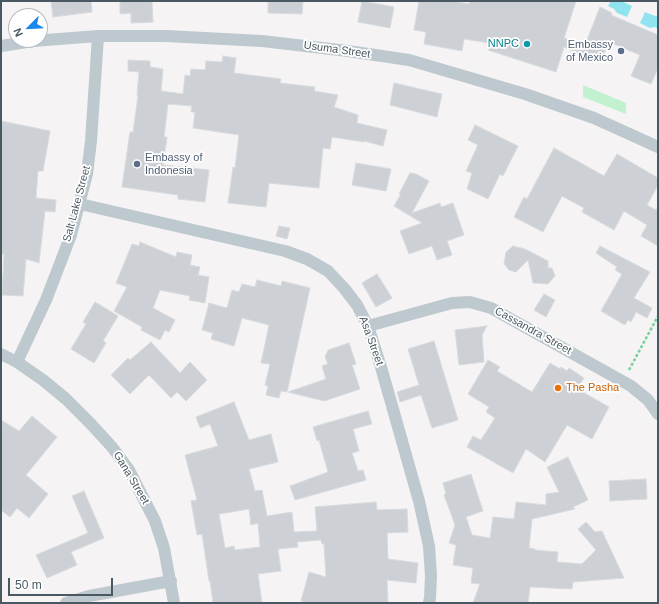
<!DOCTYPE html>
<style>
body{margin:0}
#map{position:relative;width:659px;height:604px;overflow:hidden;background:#f5f3f3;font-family:Helvetica,sans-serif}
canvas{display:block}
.frame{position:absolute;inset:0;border:2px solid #4a5861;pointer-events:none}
.north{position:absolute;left:8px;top:8px;width:40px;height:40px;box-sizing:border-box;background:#fff;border:1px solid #b7bcc0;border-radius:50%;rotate:246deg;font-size:11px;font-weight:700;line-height:16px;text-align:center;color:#4a5861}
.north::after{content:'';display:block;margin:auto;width:14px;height:18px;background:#1888ea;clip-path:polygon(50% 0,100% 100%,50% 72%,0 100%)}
.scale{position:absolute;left:8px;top:578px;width:105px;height:18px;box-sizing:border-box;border:2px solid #4a5861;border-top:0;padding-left:5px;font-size:12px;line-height:14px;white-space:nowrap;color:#4a5861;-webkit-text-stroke:3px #fff;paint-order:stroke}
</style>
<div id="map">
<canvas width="659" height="604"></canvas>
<div class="frame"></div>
<div class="north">N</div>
<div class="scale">50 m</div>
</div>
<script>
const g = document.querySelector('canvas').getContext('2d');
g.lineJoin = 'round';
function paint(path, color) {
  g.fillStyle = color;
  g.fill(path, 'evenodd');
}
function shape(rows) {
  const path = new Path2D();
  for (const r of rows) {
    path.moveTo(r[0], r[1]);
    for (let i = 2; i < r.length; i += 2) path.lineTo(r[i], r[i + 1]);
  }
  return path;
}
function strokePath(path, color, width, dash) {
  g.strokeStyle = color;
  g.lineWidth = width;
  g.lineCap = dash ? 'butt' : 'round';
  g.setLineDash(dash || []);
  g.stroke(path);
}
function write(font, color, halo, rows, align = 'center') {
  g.font = font + ' Helvetica,sans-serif';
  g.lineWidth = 3.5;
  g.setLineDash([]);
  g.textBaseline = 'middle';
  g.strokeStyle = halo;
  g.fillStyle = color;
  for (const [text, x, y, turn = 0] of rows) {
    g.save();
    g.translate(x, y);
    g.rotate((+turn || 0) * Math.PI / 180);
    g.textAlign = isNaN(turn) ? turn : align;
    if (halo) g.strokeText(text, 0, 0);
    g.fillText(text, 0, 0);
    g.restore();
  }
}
const green = shape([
 [583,85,626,103,626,114,583,97]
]);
const water = shape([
 [611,1,621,1,632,6,627,17,617,13,614,9,608,6],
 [645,12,658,17,658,29,655,27,650,28,640,23]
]);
const building = shape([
 [51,1,91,1,92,12,53,17,51,1],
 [120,1,152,1,153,22,131,23,131,13,120,14,120,1],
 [268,1,303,1,302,14,268,13,268,1],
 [362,1,394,7,390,28,358,22,362,1],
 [419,1,452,1,469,4,469,1,576,1,564,38,585,45,600,7,612,13,611,15,658,35,658,68,651,84,631,76,640,55,609,42,600,63,564,47,556,72,488,50,490,43,464,39,462,51,424,44,426,32,414,30,419,1],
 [223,56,236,58,234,73,281,79,280,83,315,87,314,91,338,95,334,107,358,115,357,123,387,130,383,146,364,141,364,142,332,137,330,149,323,148,319,188,269,183,266,207,228,203,233,167,235,168,239,135,193,128,195,112,191,112,192,106,168,104,164,137,167,137,163,165,209,170,205,202,178,199,178,195,122,187,130,132,133,132,138,96,137,95,139,72,128,71,128,60,150,61,150,67,163,69,161,91,183,94,185,75,190,76,191,69,205,70,206,61,222,62,223,56],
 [394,83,442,94,437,117,390,105,394,83],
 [1,121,50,131,43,171,38,171,36,198,56,200,55,212,45,211,39,263,26,259,23,296,2,295,4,254,1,254,1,121],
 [475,125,518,146,503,176,500,174,488,199,467,189,472,173,466,171,478,145,468,140,475,125],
 [554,148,604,176,617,154,658,178,658,185,647,205,656,210,658,207,658,246,641,236,647,225,624,211,614,230,582,212,584,208,562,196,543,232,514,217,524,197,527,199,554,148],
 [356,163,391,169,386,191,352,185,356,163],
 [410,173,416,174,429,181,412,213,440,203,441,207,453,203,464,235,447,241,452,255,437,260,432,246,409,254,400,231,422,223,394,206,401,194,399,194,410,173],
 [279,226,290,228,287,239,276,236,279,226],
 [140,242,176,257,177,252,192,255,190,265,200,267,198,275,209,277,205,303,189,300,190,296,160,290,153,308,175,320,169,332,165,330,160,340,141,330,142,327,114,311,127,287,116,283,132,244,139,246,140,242],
 [513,246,525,249,548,261,548,268,552,268,555,276,548,284,533,283,528,260,516,272,509,270,504,264,506,252,513,246],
 [600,246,650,272,634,298,652,308,647,318,636,312,631,322,628,320,625,325,601,311,622,274,615,270,617,267,596,253,600,246],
 [377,274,392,298,376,307,362,283,377,274],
 [257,280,281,286,282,281,310,288,287,392,281,391,279,398,266,395,268,386,265,385,270,364,261,363,269,325,242,318,234,346,211,339,213,333,202,330,209,303,227,308,232,290,239,292,242,284,255,287,257,280],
 [544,294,555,300,546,317,534,310,544,294],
 [95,302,118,316,103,341,106,343,94,363,71,349,86,324,83,322,95,302],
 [487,326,482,335,484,362,459,365,455,330,487,326],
 [434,341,458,420,432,428,421,395,400,402,397,392,419,385,408,349,434,341],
 [151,342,180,373,190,362,207,380,186,401,177,392,171,398,149,375,130,394,111,375,128,358,130,360,151,342],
 [349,343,356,364,352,365,360,389,324,401,288,392,326,379,322,366,328,364,325,357,328,350,349,343],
 [488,360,500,367,497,371,532,392,550,363,560,369,561,367,567,371,569,368,584,378,578,387,580,388,579,390,609,407,592,439,567,425,545,462,526,449,513,473,467,447,473,436,481,440,495,418,486,412,489,407,468,394,488,360],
 [234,402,249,440,271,434,278,462,249,469,255,491,262,490,267,516,292,512,294,532,317,531,315,507,376,502,377,510,407,509,408,532,387,533,388,559,418,563,416,583,387,580,388,603,309,603,301,601,309,572,326,577,324,544,322,544,321,540,297,542,298,547,278,549,281,571,258,574,262,603,213,603,210,581,209,581,202,534,197,535,191,501,197,500,185,455,218,446,210,424,200,428,196,417,234,402],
 [249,509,251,525,258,523,260,547,235,550,234,546,225,548,219,514,249,509],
 [368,411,372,424,353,429,359,451,352,453,358,471,363,470,366,480,295,500,290,486,328,472,319,440,317,441,313,427,368,411],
 [32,416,57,437,26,475,48,494,29,518,17,508,10,517,1,510,1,420,19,431,32,416],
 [568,457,588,500,573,507,575,509,532,519,529,548,535,549,535,550,558,552,557,562,582,564,596,550,578,529,586,522,595,532,602,531,624,578,573,582,572,589,530,587,528,603,473,603,480,584,471,583,473,568,453,565,456,545,449,543,455,525,444,495,446,494,443,483,471,474,483,511,466,517,472,535,490,538,493,517,514,519,516,502,546,505,546,494,559,492,547,467,568,457],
 [646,479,647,499,609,501,610,500,609,481,646,479],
 [84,491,104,538,71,552,77,565,47,578,36,555,88,533,72,496,84,491]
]);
const path = shape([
 [629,370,658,316]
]);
const minor = shape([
 [1,46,33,41,98,36,166,36,262,41,348,51,409,60,525,94,594,118,658,147],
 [80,204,285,251,307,259,328,271,344,288,357,305,368,326,381,367,419,501,429,546,431,576,430,598,429,603],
 [368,326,452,303,470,302,491,308,631,386,648,400,658,414],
 [1,354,17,362,43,380,66,399,90,423,112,447,129,470,155,521,164,548,174,603],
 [17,362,46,300,71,235,87,174,91,141,98,36],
 [66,603,89,596,171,581]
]);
const markers = [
 [527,44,4,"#0f9aa8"],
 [621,51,4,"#5c6f8a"],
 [137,164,4,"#5c6f8a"],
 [558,388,4,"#e8710a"]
];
const cultureNames = [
 ["NNPC",519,44]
];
const serviceNames = [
 ["Embassy",613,45],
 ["of Mexico",613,58],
 ["Embassy of",145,158,"left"],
 ["Indonesia",145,171,"left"]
];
const streetNames = [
 ["Usuma Street",337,50,8],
 ["Salt Lake Street",77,204,-75],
 ["Cassandra Street",533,331,29],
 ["Asa Street",371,341,70],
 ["Gana Street",131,478,59]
];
const foodNames = [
 ["The Pasha",566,388]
];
paint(green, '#c2f1d0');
paint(water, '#8fe4ef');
paint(building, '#cdd0d5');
strokePath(building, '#d7dade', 1);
strokePath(path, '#79d19d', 2.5, [3, 2]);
strokePath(minor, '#bec9cf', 12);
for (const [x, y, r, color] of markers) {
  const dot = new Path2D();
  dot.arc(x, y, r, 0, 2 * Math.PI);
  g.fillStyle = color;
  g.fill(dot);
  strokePath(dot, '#fff', 1.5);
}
write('11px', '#0d838f', '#fff', cultureNames, 'right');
write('11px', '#4e5e75', '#fff', serviceNames, 'right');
write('11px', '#4a5861', '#fff', streetNames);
write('11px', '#c56008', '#fff', foodNames, 'left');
</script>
